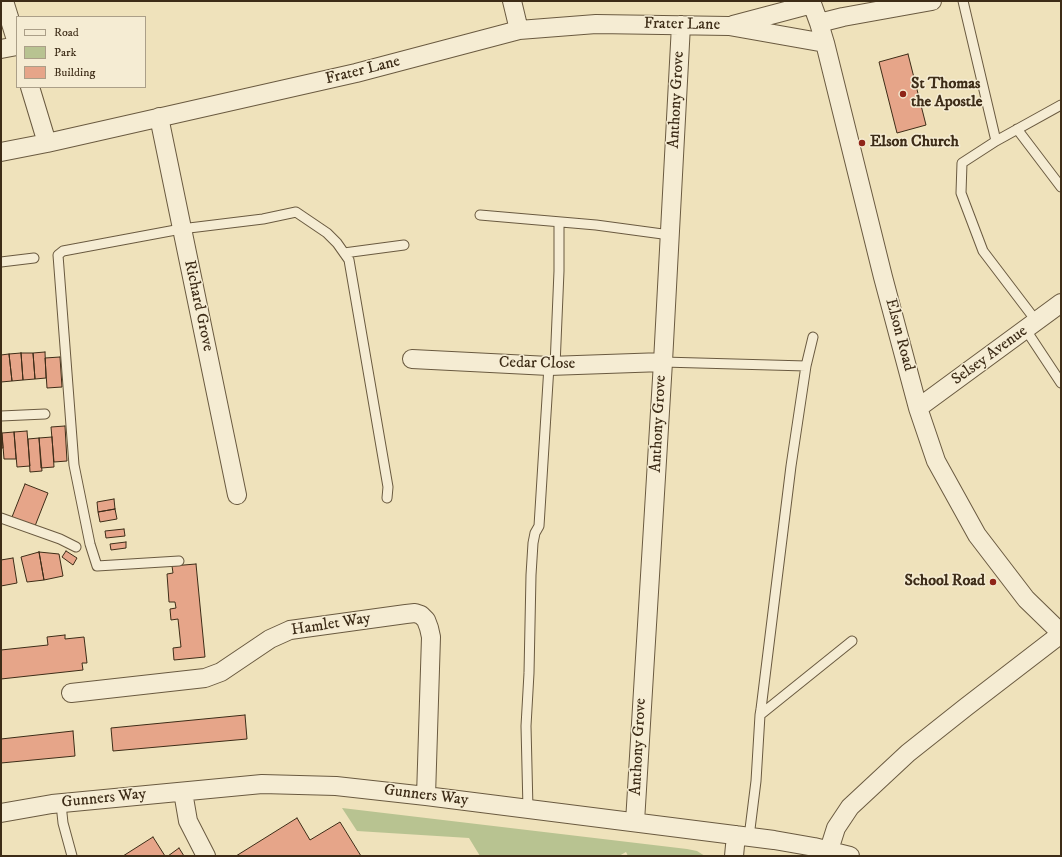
<!DOCTYPE html>
<style>
body{margin:0}
#map{position:relative;width:1062px;height:857px;overflow:hidden;background:#efe2bb;font-family:"IM FELL DW Pica",serif}
canvas{display:block}
.frame{position:absolute;inset:0;border:2px solid #3d2c17;pointer-events:none}
.legend{position:absolute;left:16px;top:16px;width:130px;height:72px;box-sizing:border-box;background:#f5ecd3;border:1px solid #ab9f88;margin:0;padding:5px 7px;list-style:none;font-size:12px;color:#3d2c17}
.legend li{display:flex;align-items:center;gap:8px;height:20px}
.legend b{width:20px;border:1px solid #ab9f88}
</style>
<div id="map">
<canvas width="1062" height="857"></canvas>
<div class="frame"></div>
<ul class="legend">
<li><b style="height:5px;background:#f5ecd3"></b>Road</li>
<li><b style="height:11px;background:#b8c391"></b>Park</li>
<li><b style="height:11px;background:#e6a589"></b>Building</li>
</ul>
</div>
<script>
const g = document.querySelector('canvas').getContext('2d');
g.lineJoin = 'round';
function paint(path, color) {
  g.fillStyle = color;
  g.fill(path, 'evenodd');
}
function shape(rows) {
  const path = new Path2D();
  for (const r of rows) {
    path.moveTo(r[0], r[1]);
    for (let i = 2; i < r.length; i += 2) path.lineTo(r[i], r[i + 1]);
  }
  return path;
}
function strokePath(path, color, width, dash) {
  g.strokeStyle = color;
  g.lineWidth = width;
  g.lineCap = dash ? 'butt' : 'round';
  g.setLineDash(dash || []);
  g.stroke(path);
}
function write(font, color, halo, rows, align = 'center') {
  g.font = font + ' "IM FELL DW Pica",serif';
  g.lineWidth = 3;
  g.setLineDash([]);
  g.textBaseline = 'middle';
  g.strokeStyle = halo;
  g.fillStyle = color;
  for (const [text, x, y, turn = 0] of rows) {
    g.save();
    g.translate(x, y);
    g.rotate((+turn || 0) * Math.PI / 180);
    g.textAlign = isNaN(turn) ? turn : align;
    if (halo) g.strokeText(text, 0, 0);
    g.fillText(text, 0, 0);
    g.restore();
  }
}
const green = shape([
 [342,808,687,849,697,851,705,856,628,856,626,852,619,856,480,856,469,838,357,831]
]);
const building = shape([
 [908,54,926,125,897,133,879,62,908,54],
 [45,352,46,378,35,379,33,353,45,352],
 [21,353,23,380,12,381,9,354,21,353],
 [21,353,33,353,35,379,23,380,21,353],
 [9,354,12,381,1,382,1,355,9,354],
 [60,357,62,387,47,388,45,358,60,357],
 [1,424,3,448,1,448,1,424],
 [65,426,67,461,54,462,51,427,65,426],
 [27,431,30,466,17,467,14,432,27,431],
 [14,432,16,459,4,459,2,433,14,432],
 [52,437,54,467,41,468,39,438,52,437],
 [39,438,42,471,30,472,28,439,39,438],
 [25,484,48,493,35,526,12,517,25,484],
 [114,499,115,509,98,512,97,502,114,499],
 [115,509,117,519,100,522,98,512,115,509],
 [124,529,125,536,106,538,105,531,124,529],
 [126,542,126,548,111,550,110,544,126,542],
 [66,551,77,558,73,565,62,557,66,551],
 [39,552,59,554,63,576,44,580,39,552],
 [39,552,44,580,27,582,21,557,39,552],
 [13,558,17,583,1,586,1,560,13,558],
 [196,564,205,657,174,660,173,648,181,647,178,619,171,620,170,609,176,608,175,602,169,602,167,574,173,573,172,566,196,564],
 [65,635,65,639,84,637,87,663,82,663,83,670,1,679,1,650,48,645,47,637,65,635],
 [245,715,247,739,113,751,111,728,245,715],
 [73,731,75,756,1,763,1,739,73,731],
 [297,818,310,840,340,822,361,856,236,856,297,818],
 [153,837,165,856,123,856,153,837],
 [179,848,184,856,168,856,179,848]
]);
const service = shape([
 [963,1,996,141],
 [1017,129,1061,187],
 [480,215,596,225,670,235],
 [344,253,404,245],
 [1,262,34,258],
 [1037,322,983,251,961,193,962,163,996,141,1061,105],
 [1026,330,1061,383],
 [663,362,806,366],
 [555,366,559,271,559,222],
 [1,416,45,414],
 [1,518,60,539,76,547],
 [179,561,97,566,90,544,74,465,58,255,63,251,181,229,263,219,296,212,327,233,337,243,349,260,388,487,387,498],
 [760,715,852,641],
 [61,804,63,823,72,856],
 [528,809,526,726,529,673,531,575,533,543,535,533,539,526,549,366],
 [749,837,756,781,760,715,761,709,791,466,806,366,813,337]
]);
const minor = shape([
 [4,1,17,43],
 [512,1,519,30],
 [811,1,819,23,825,43,883,277,918,408,936,461,977,535,1026,599,1061,633],
 [819,23,843,17,932,1],
 [733,25,812,4],
 [1,49,17,46],
 [30,87,47,143],
 [159,117,237,495],
 [1,152,47,143,356,73,519,30,596,24,729,26,825,43],
 [412,359,549,366,663,362],
 [918,408,1061,303],
 [71,693,205,678,221,672,270,639,290,630,406,614,415,613,421,615,426,620,429,628,431,637,426,796],
 [183,792,188,821,206,856],
 [1,813,52,804,262,784,336,786,426,796,774,840,814,847,850,856],
 [635,822,663,362,681,25],
 [829,850,836,828,850,807,908,753,966,707,1061,634],
 [734,856,736,835]
]);
const markers = [
 [903,94,4,"#8f2418"],
 [862,143,4,"#8f2418"],
 [993,582,4,"#8f2418"]
];
const streetNames = [
 ["Frater Lane",682,25,1],
 ["Frater Lane",363,71,-14],
 ["Anthony Grove",677,100,-87],
 ["Richard Grove",198,306,78],
 ["Elson Road",899,335,75],
 ["Selsey Avenue",990,356,-36],
 ["Cedar Close",537,364,1],
 ["Anthony Grove",659,424,-87],
 ["Hamlet Way",331,625,-9],
 ["Anthony Grove",639,747,-87],
 ["Gunners Way",426,796,7],
 ["Gunners Way",104,799,-6]
];
const poiNames = [
 ["St Thomas",911,85],
 ["the Apostle",911,103],
 ["Elson Church",870,143],
 ["School Road",985,582,"right"]
];
paint(green, '#b8c391');
paint(building, '#e6a589');
strokePath(building, '#3d2c17', 1);
strokePath(service, '#6a5a40', 11);
strokePath(minor, '#6a5a40', 20);
strokePath(service, '#f5ecd3', 9);
strokePath(minor, '#f5ecd3', 18);
for (const [x, y, r, color] of markers) {
  const dot = new Path2D();
  dot.arc(x, y, r, 0, 2 * Math.PI);
  g.fillStyle = color;
  g.fill(dot);
  strokePath(dot, '#f5ecd3', 1.5);
}
write('16px', '#3d2c17', '#f5ecd3', streetNames);
write('bold 16px', '#3d2c17', '#f5ecd3', poiNames, 'left');
</script>
